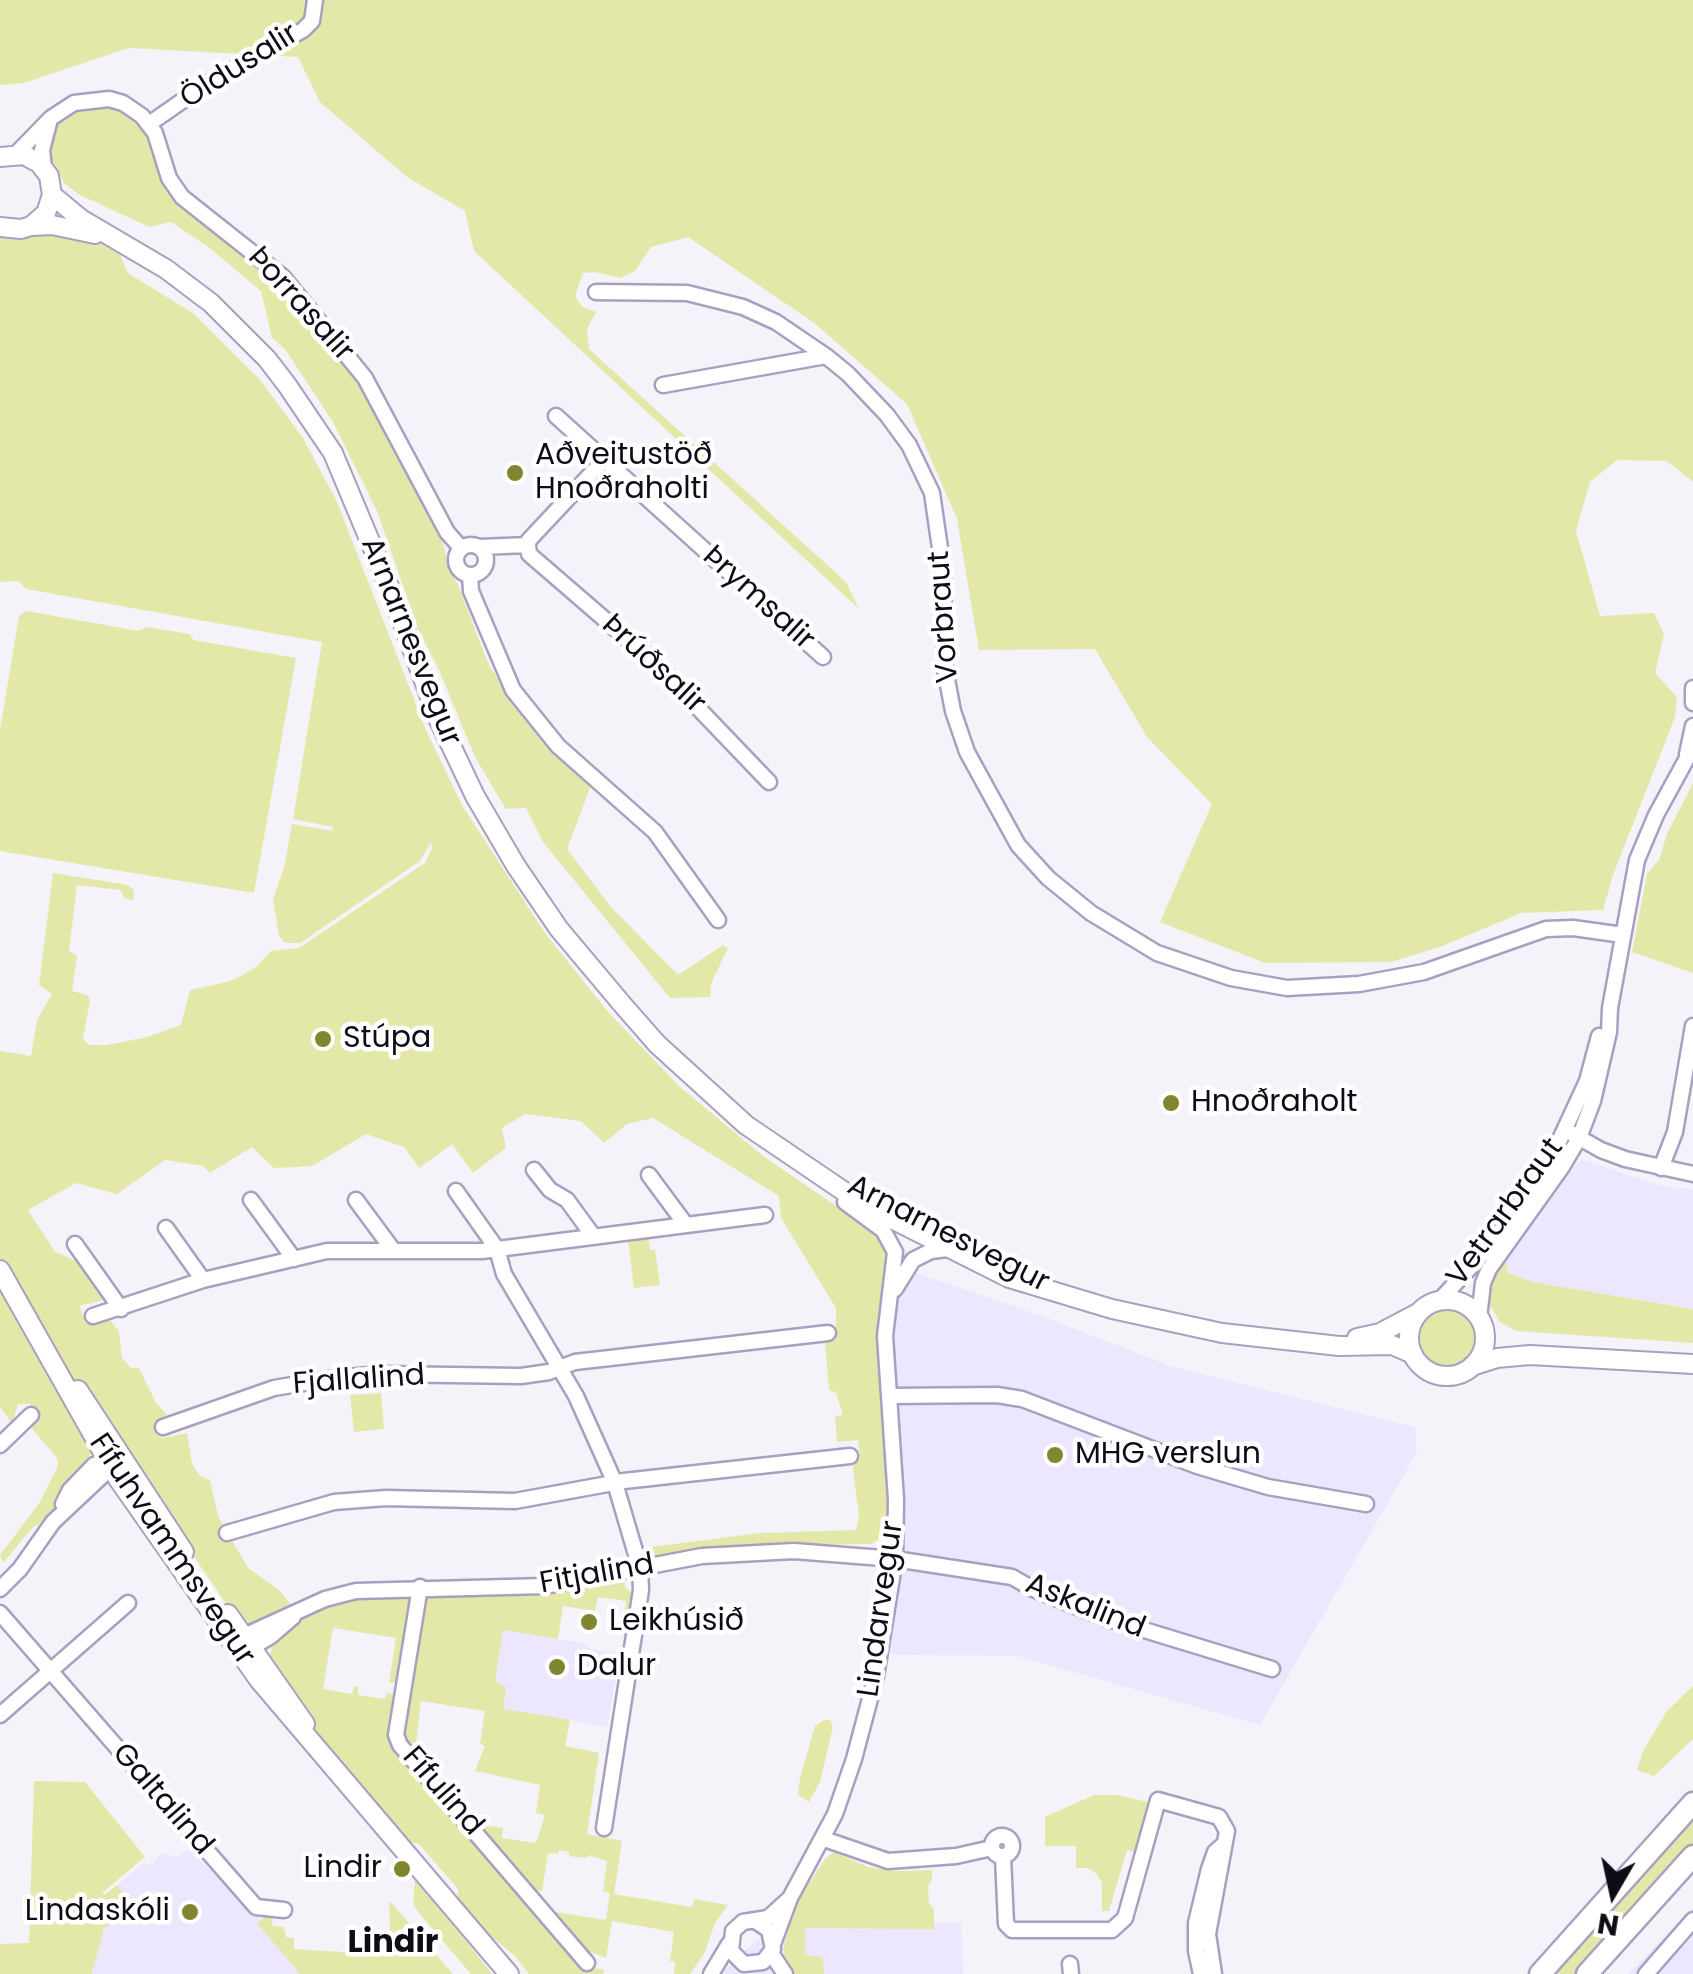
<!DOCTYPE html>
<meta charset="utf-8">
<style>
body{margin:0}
#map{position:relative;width:1693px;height:1974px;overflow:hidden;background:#f5f3fa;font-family:Poppins,sans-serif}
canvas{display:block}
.north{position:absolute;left:1563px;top:1844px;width:100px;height:100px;-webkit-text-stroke:8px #fff;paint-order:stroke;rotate:189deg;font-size:28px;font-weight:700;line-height:40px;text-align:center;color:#0f0c17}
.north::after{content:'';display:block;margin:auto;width:35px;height:45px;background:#0f0c17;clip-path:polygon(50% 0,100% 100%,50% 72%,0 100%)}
</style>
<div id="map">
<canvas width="1693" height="1974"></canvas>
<div class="north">N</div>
</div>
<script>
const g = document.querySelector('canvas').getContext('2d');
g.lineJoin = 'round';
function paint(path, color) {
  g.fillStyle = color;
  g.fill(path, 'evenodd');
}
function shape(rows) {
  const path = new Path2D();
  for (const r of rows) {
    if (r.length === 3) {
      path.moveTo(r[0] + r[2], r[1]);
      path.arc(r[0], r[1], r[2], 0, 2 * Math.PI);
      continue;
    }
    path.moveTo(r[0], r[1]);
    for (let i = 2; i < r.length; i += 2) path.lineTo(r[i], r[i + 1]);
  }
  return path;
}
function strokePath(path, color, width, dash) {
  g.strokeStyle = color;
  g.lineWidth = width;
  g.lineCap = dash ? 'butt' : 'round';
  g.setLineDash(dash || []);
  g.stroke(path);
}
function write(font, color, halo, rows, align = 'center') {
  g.font = font + ' Poppins,sans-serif';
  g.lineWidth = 9;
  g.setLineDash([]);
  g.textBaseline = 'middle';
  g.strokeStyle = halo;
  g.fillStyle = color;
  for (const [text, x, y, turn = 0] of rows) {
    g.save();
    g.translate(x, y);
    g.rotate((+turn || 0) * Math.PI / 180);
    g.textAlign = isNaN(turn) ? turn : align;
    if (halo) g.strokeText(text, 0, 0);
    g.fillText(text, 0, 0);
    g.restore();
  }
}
const built = shape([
 [1581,1159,1661,1186,1693,1189,1693,1309,1533,1282,1508,1273,1505,1258],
 [888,1263,1039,1315,1171,1366,1415,1427,1417,1452,1260,1725,1017,1656,903,1655,873,1650,886,1582,891,1510],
 [503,1630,582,1643,592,1649,620,1653,607,1727,503,1709,495,1682],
 [189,1849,257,1915,314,1974,92,1974,104,1928,134,1906,117,1885,142,1864,152,1864,162,1853,178,1857],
 [1693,1908,1693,1974,1628,1974],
 [961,1922,963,1974,720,1974,755,1941,805,1928]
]);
const green = shape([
 [0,0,1693,0,1693,482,1667,461,1617,460,1590,482,1576,531,1600,616,1654,613,1664,634,1655,673,1677,697,1675,717,1613,875,1603,910,1521,913,1440,947,1391,962,1265,963,1160,922,1212,804,1147,737,1095,649,979,650,957,519,907,404,813,322,688,237,651,247,635,271,620,278,595,272,583,273,575,296,582,307,596,312,587,329,589,349,846,582,859,609,474,251,465,211,407,177,320,102,298,57,129,48,24,83,0,85],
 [100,105,117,108,144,129,168,190,281,284,362,384,443,542,449,569,458,585,488,663,514,706,541,740,591,785,567,849,611,907,678,975,723,945,728,948,711,984,710,997,670,998,543,842,526,808,506,809,475,757,439,670,418,629,377,511,333,422,285,349,272,338,261,291,207,246,171,222,149,227,78,194,64,183,47,151,52,126,64,115,81,107],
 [52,231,90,237,120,255,128,273,194,314,260,380,303,438,337,502,426,730,463,807,545,933,608,1012,680,1087,763,1156,880,1236,888,1255,879,1346,886,1438,887,1524,881,1537,872,1544,735,1546,654,1557,651,1547,760,1533,856,1530,859,1516,852,1461,860,1459,858,1440,837,1442,835,1416,843,1415,836,1393,829,1390,825,1342,836,1340,836,1308,781,1218,779,1196,653,1118,627,1124,604,1143,581,1121,525,1114,502,1128,506,1148,473,1173,452,1144,419,1168,404,1147,366,1134,312,1166,274,1168,252,1147,210,1173,203,1166,165,1160,117,1194,76,1183,28,1210,55,1252,76,1261,102,1294,103,1300,80,1306,85,1323,108,1317,119,1332,122,1358,131,1368,139,1368,156,1403,167,1415,157,1420,162,1438,187,1433,192,1464,200,1476,210,1480,218,1516,248,1568,278,1589,294,1608,253,1625,246,1625,235,1617,42,1333,0,1258,0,1051,31,1056,37,1020,52,994,39,985,53,873,128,885,134,890,133,901,125,898,120,890,77,885,69,951,77,956,72,991,87,995,90,1000,83,1039,89,1045,106,1045,144,1038,181,1025,190,990,227,982,241,976,256,967,271,951,299,948,425,863,432,848,431,842,420,861,300,943,285,943,279,936,273,899,284,868,292,824,332,831,333,827,293,819,322,642,26,589,19,581,0,582,0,232],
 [26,611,139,631,146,627,190,634,193,640,296,658,254,893,0,851,0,730,19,616],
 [1693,783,1693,973,1632,952,1647,874,1659,860,1667,834],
 [648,1237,650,1250,655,1249,660,1285,634,1288,628,1240],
 [1505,1258,1508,1273,1533,1282,1693,1309,1693,1343,1516,1331,1500,1322,1488,1302,1487,1290],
 [0,1283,91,1441,91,1453,49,1518,32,1528,3,1563,0,1555,40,1502,58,1466,57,1458,30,1426,33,1409,30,1404,18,1404,12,1424,0,1407],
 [1447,1338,30],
 [381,1393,384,1429,354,1432,350,1395],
 [624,1579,625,1587,632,1594,626,1629,623,1630,626,1601,598,1597,595,1611,563,1606,558,1639,503,1630,495,1681,506,1687,503,1709,570,1720,565,1746,599,1753,587,1834,622,1841,614,1894,692,1907,694,1899,728,1905,715,1923,704,1954,690,1974,674,1974,675,1962,670,1961,674,1932,612,1921,606,1958,586,1950,556,1916,556,1912,606,1920,610,1893,603,1892,607,1861,588,1855,587,1858,569,1856,569,1852,559,1850,558,1854,548,1853,542,1891,533,1890,481,1829,482,1825,503,1828,502,1838,536,1843,545,1815,536,1813,540,1785,475,1771,485,1746,480,1744,485,1711,421,1701,416,1744,407,1741,405,1736,425,1596,552,1591],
 [368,1593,406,1593,409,1597,397,1682,389,1683,396,1638,333,1628,323,1689,352,1694,354,1686,358,1687,358,1695,385,1699,387,1693,396,1695,389,1742,582,1966,604,1970,603,1974,529,1974,515,1956,471,1920,458,1901,458,1889,419,1844,405,1841,320,1740,269,1659,273,1643,293,1624,340,1600],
 [1693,1686,1693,1739,1654,1776,1637,1770,1643,1751,1667,1711],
 [824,1720,830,1720,833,1727,820,1782,809,1802,798,1795,800,1778,815,1726],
 [34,1781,85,1782,145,1857,102,1893,104,1895,117,1885,135,1906,104,1928,92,1974,0,1974,0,1944,29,1943],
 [1094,1795,1117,1795,1148,1802,1134,1852,1127,1850,1109,1911,1102,1911,1102,1883,1096,1873,1087,1868,1076,1868,1076,1846,1045,1846,1045,1817],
 [1693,1810,1693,1842,1649,1894,1575,1974,1549,1974],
 [834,1852,868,1867,896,1871,932,1870,932,1880,928,1886,929,1903,934,1909,934,1929,805,1928,805,1955,823,1957,824,1974,791,1974,785,1962,784,1947,788,1927,797,1901,825,1859],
 [415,1880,428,1892,492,1974,471,1974,419,1913,413,1904],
 [389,1900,453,1974,300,1974,257,1923,267,1915,273,1917,272,1926,284,1927,286,1937,294,1938,294,1949,358,1953,374,1947,390,1929]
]);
const minor = shape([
 [149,124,208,83,303,30,312,21,315,0],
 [16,154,51,118,74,103,109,99,123,103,142,116,155,133,169,178,182,197,283,277,365,378,447,532,461,548],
 [44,168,42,150,49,123],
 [596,292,687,293,743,307,776,322,826,356,848,374,887,415,909,445,932,493,943,569,945,669,953,711,967,752,1018,845,1048,878,1091,913,1157,953,1231,978,1287,988,1359,984,1424,972,1546,929,1573,928,1623,935],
 [663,385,826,356],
 [556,416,823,657],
 [471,560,15],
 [528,545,529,554,654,662,769,782],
 [528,545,529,540,604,460],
 [480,547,528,545],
 [470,575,471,591,513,690,558,746,655,832,718,920],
 [1693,688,1693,703],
 [1687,754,1693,726],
 [1571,1133,1601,1150,1625,1159,1693,1174],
 [1661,1168,1675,1132,1693,1026],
 [534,1170,550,1190,567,1200,594,1237],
 [649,1175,686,1225],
 [456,1191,497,1249,504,1274,576,1396,615,1483,640,1568,641,1590,604,1828],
 [251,1200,294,1259],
 [356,1200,393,1250],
 [166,1228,203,1280],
 [75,1244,121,1309],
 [895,1289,913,1260,931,1251,947,1249],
 [1439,1301,1489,1247,1550,1161,1587,1081,1599,1036],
 [93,1316,203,1280,327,1251,482,1251,765,1215],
 [1479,1318,1483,1283,1489,1269,1562,1167,1579,1138,1593,1101,1609,1032,1610,1008,1637,860,1656,815,1693,747],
 [890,1396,997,1395,1022,1399,1197,1466,1268,1487,1366,1504],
 [163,1427,274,1388,334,1378,381,1374,521,1376,549,1372,575,1362,828,1333],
 [0,1445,31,1415],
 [63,1504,70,1490,94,1465,109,1463],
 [227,1533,334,1502,386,1498,515,1501,624,1481,850,1456],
 [420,1587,396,1735,400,1745,587,1963],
 [0,1589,20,1569,53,1522,102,1476,109,1463],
 [0,1613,256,1907,284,1910],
 [235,1640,325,1599,356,1591,545,1586,702,1556,794,1551,895,1559,1012,1577,1033,1589,1105,1618,1272,1669],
 [246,1651,271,1636,293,1617],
 [0,1715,128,1603],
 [1002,1846,10],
 [824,1839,888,1861,956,1856,992,1848],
 [1003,1857,1006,1924,1012,1930,1112,1930,1125,1918,1158,1800,1219,1817,1227,1831,1208,1934,1214,1974],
 [757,1922,769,1930,773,1949,763,1962,744,1964,731,1951,733,1931,743,1922,768,1918,789,1899],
 [773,1944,790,1898,835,1814,854,1759,876,1676,895,1559,896,1500,885,1336,895,1252,883,1230,845,1202],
 [771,1953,785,1974],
 [1070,1964,1071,1974],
 [711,1974,729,1944],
 [1201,1974,1196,1951,1196,1923,1209,1869,1215,1852,1224,1844],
 [1646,1974,1693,1920]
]);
const major = shape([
 [0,157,24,155,39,163,49,176,52,195,46,213,31,226,21,229,0,227],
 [52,195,81,219,166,269,211,303,267,359,287,385,333,453,390,589,437,716,475,796,516,866,559,929,622,1004,657,1044,746,1125,864,1205,1009,1278,1112,1309,1222,1333,1339,1346,1392,1345,1413,1354],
 [32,226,52,225,95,234],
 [0,1270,118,1479,259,1680,509,1974],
 [1447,1338,38],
 [1357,1338,1380,1333,1416,1314],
 [1472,1366,1497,1358,1530,1355,1693,1364],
 [78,1390,184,1552],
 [228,1614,305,1724]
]);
const highway = shape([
 [1540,1974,1693,1803],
 [1587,1974,1693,1856]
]);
const markers = [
 [515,473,10,"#828530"],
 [323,1039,10,"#828530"],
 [1171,1103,10,"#828530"],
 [1055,1455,10,"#828530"],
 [589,1622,10,"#828530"],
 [557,1667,10,"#828530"],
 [402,1869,10,"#828530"],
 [190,1912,10,"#828530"]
];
const streetNames = [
 ["Öldusalir",240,67,-32],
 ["Þorrasalir",300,305,48],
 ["Þrymsalir",758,599,42],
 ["Vorbraut",945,617,-94],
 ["Arnarnesvegur",410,642,68],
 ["Þrúðsalir",653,665,43],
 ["Vetrarbraut",1506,1213,-54],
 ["Arnarnesvegur",948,1235,27],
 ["Fjallalind",359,1381,-4],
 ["Fífuhvammsvegur",171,1550,56],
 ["Fitjalind",597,1575,-10],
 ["Askalind",1085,1607,22],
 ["Lindarvegur",882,1609,-82],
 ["Fífulind",442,1792,49],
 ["Galtalind",162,1800,49]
];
const poiNames = [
 ["Aðveitustöð",535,456],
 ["Hnoðraholti",535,490],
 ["Stúpa",343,1039],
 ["Hnoðraholt",1191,1103],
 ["MHG verslun",1075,1455],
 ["Leikhúsið",609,1622],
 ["Dalur",577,1667],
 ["Lindir",382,1869,"right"],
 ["Lindaskóli",170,1912,"right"]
];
const neighbourhoodNames = [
 ["Lindir",393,1944]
];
paint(built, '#ece6ff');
paint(green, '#e3e8a8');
strokePath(minor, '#a9a0c0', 19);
strokePath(major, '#a9a0c0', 22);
strokePath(highway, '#a9a0c0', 25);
strokePath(minor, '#fff', 14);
strokePath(major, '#fff', 18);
strokePath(highway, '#fff', 20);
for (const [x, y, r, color] of markers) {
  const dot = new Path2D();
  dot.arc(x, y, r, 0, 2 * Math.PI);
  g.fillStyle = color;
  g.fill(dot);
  strokePath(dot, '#fff', 4);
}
write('30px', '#0f0c17', '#fff', streetNames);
write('30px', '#0f0c17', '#fff', poiNames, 'left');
write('bold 32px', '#0f0c17', '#fff', neighbourhoodNames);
</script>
